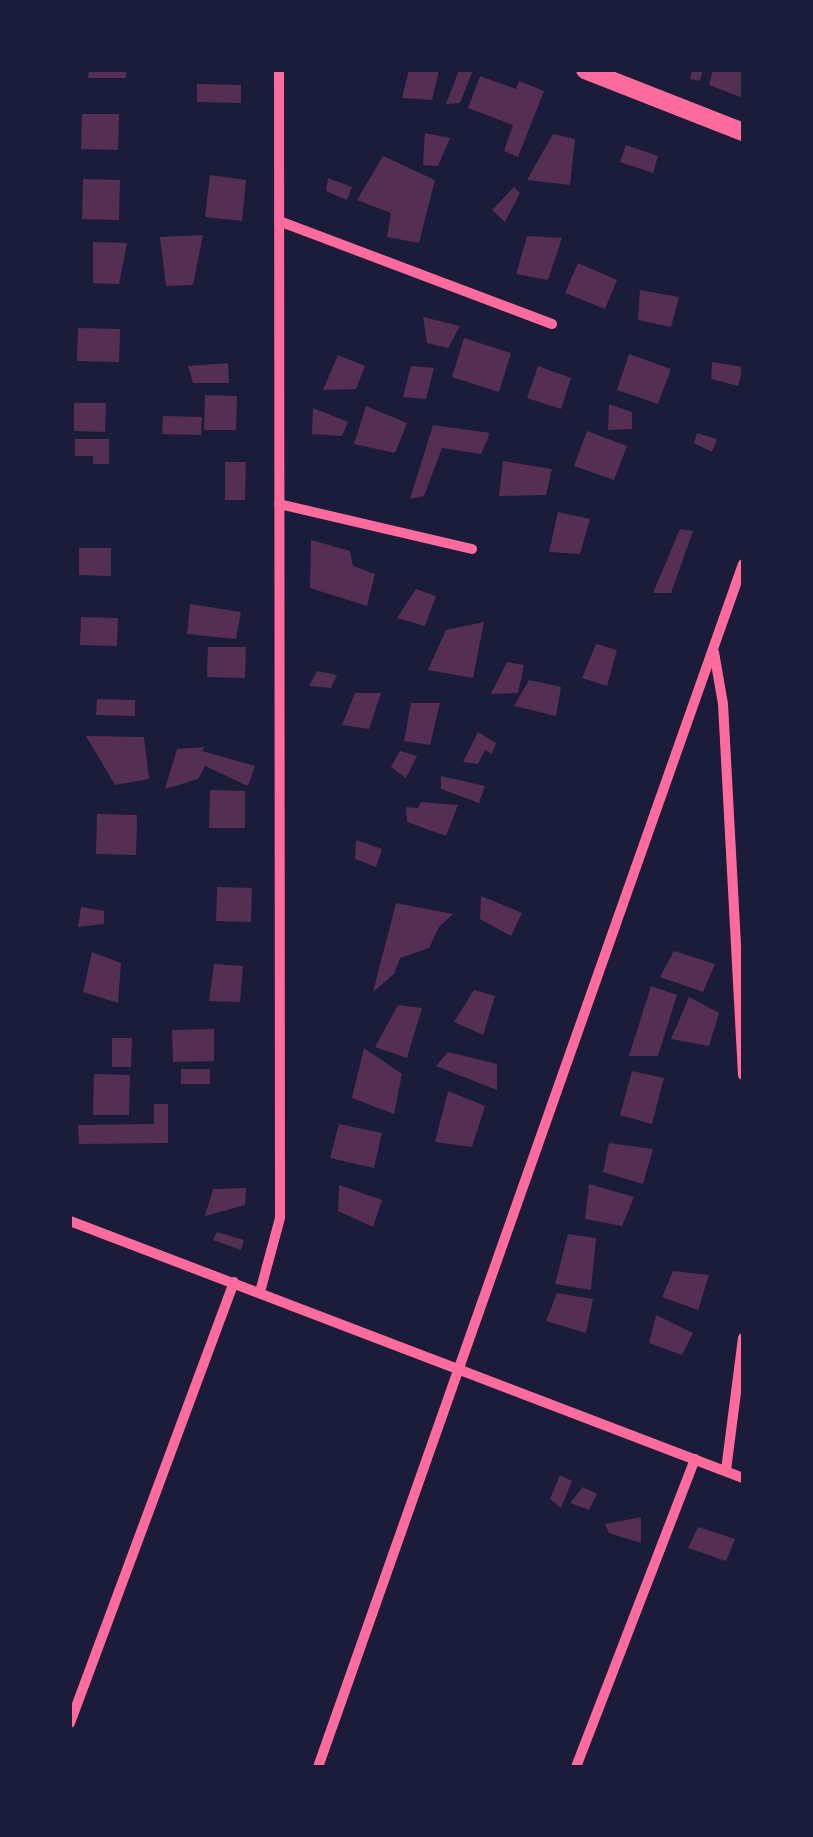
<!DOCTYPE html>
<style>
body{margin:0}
#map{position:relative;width:813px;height:1837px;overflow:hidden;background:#1b1b3a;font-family:"Work Sans",sans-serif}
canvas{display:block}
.frame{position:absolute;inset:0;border:72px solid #1b1b3a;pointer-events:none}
</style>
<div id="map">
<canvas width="813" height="1837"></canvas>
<div class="frame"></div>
</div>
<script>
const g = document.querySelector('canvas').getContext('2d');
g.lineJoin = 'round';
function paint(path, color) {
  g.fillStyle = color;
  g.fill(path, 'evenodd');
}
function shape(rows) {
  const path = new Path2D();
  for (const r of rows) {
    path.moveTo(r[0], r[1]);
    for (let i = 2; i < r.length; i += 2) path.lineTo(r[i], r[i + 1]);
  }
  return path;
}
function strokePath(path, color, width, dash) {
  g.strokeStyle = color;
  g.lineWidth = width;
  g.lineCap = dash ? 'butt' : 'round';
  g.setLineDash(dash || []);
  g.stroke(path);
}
const building = shape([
 [89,70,126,70,126,78,88,78],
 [409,70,439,70,432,100,402,98],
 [459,70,473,70,460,103,446,104],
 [692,70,703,70,700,81,690,79],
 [713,70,743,70,743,98,709,85],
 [480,76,516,89,519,81,544,91,518,157,504,151,513,125,468,108],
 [197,84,241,85,241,103,197,102],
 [82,114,119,114,118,150,81,149],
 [425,133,450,138,438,166,423,165],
 [553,134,575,139,570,185,527,180],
 [626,145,658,156,653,173,620,162],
 [383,156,435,180,419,243,387,237,391,213,357,200],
 [210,175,246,180,242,221,205,217],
 [328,178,352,187,347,200,326,191],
 [83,179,120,180,119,220,82,219],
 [514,187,520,193,505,222,492,210],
 [203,235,193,285,166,286,160,237],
 [527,236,562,238,548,280,516,274],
 [93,242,127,243,119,284,93,283],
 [578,263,617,280,605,309,565,293],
 [640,290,679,297,671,327,638,320],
 [423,317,460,326,448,348,427,343],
 [78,328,120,329,119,362,77,361],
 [464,338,511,353,499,392,452,377],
 [629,354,671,369,658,404,617,390],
 [338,355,365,366,356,389,323,390],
 [712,362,743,367,738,386,711,379],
 [228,363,229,383,193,383,188,366],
 [411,366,434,368,426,399,403,397],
 [538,366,571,378,561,409,527,398],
 [205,395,237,396,236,430,204,430],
 [74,403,106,403,105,432,74,431],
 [609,404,632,412,632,429,608,430],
 [366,406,407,423,395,453,354,444],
 [313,408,348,422,342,436,312,434],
 [163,416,202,417,201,435,162,434],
 [433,425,490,433,481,454,442,448,424,496,410,499],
 [587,431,627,446,614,480,574,466],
 [697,433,717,439,712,452,694,443],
 [75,439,109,439,109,464,93,464,93,456,75,456],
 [503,461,552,469,546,495,499,496],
 [225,462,246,462,245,500,225,500],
 [558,512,590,519,580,554,549,552],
 [680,529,693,531,671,593,653,593],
 [311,540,350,551,353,566,375,574,367,606,310,588],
 [79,548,111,548,111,576,79,575],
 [416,589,436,596,425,626,397,618],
 [190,604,241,612,236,639,187,634],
 [81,617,118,618,117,646,80,645],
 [484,622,473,678,428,670,446,630],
 [596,644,617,650,607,686,582,678],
 [208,647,246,647,245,678,207,677],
 [507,662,524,665,518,693,491,694],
 [317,671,337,675,331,688,309,686],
 [529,680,561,687,556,716,514,706],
 [355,693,381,693,369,729,342,725],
 [97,699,135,700,135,716,96,715],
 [411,703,440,703,430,745,404,741],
 [478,732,496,743,492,754,485,750,478,764,463,762],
 [86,736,144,737,149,779,115,785],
 [205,747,202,751,255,766,248,786,205,766,198,779,165,789,177,749],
 [400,751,417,756,406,778,391,767],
 [441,776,485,786,479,803,441,789],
 [210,790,245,791,245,828,209,828],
 [421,802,458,805,446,836,407,822,406,807,418,808],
 [97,814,137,815,136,855,96,854],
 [356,840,382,849,376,867,355,859],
 [217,887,252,888,251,922,216,921],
 [481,896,522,913,511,936,480,919],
 [396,903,453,914,439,927,429,948,400,958,394,974,373,992],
 [81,907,104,911,104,924,78,927],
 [674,951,715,964,703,992,660,977],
 [92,952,121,963,118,1003,83,992],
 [214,964,243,966,240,1002,209,1001],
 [651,986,677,995,658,1056,629,1056],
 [474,990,495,996,483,1035,454,1022],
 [689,997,719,1013,709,1046,671,1039],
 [398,1005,422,1008,407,1058,375,1047],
 [214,1029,214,1061,173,1062,172,1030],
 [112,1038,132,1038,131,1067,112,1067],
 [364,1048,402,1074,394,1114,352,1098],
 [448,1052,497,1064,497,1090,436,1066],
 [181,1069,210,1069,210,1084,181,1084],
 [632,1071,664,1078,652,1124,620,1115],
 [94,1074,130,1075,129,1115,93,1115],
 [448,1091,485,1106,472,1147,435,1142],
 [154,1104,168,1104,168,1143,79,1144,78,1125,154,1124],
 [339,1124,382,1133,374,1168,330,1158],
 [609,1143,653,1149,643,1184,603,1172],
 [589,1184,634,1197,622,1226,585,1219],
 [339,1185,382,1200,373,1227,338,1211],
 [246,1188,245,1205,205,1216,213,1189],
 [217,1232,244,1240,241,1250,213,1240],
 [568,1234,596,1238,591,1290,555,1284],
 [673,1271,709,1275,698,1310,662,1297],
 [557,1293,593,1299,586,1333,546,1321],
 [656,1315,693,1333,682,1355,649,1343],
 [560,1475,572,1481,561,1508,550,1499],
 [583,1487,597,1494,589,1510,570,1503],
 [641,1517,641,1543,609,1533,605,1524],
 [698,1527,735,1539,726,1561,688,1548]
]);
const minor = shape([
 [279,221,552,324],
 [279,504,472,549],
 [714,652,723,704,743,1075],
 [70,1221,743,1478],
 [260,1292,280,1218,279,70],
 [726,1470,743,1338],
 [70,1723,234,1282],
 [318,1767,743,564],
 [576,1767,695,1459]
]);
const tertiary = shape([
 [585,70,743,132]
]);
paint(building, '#542f53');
strokePath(minor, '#ff6b9d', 10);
strokePath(tertiary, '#ff6b9d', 18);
</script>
